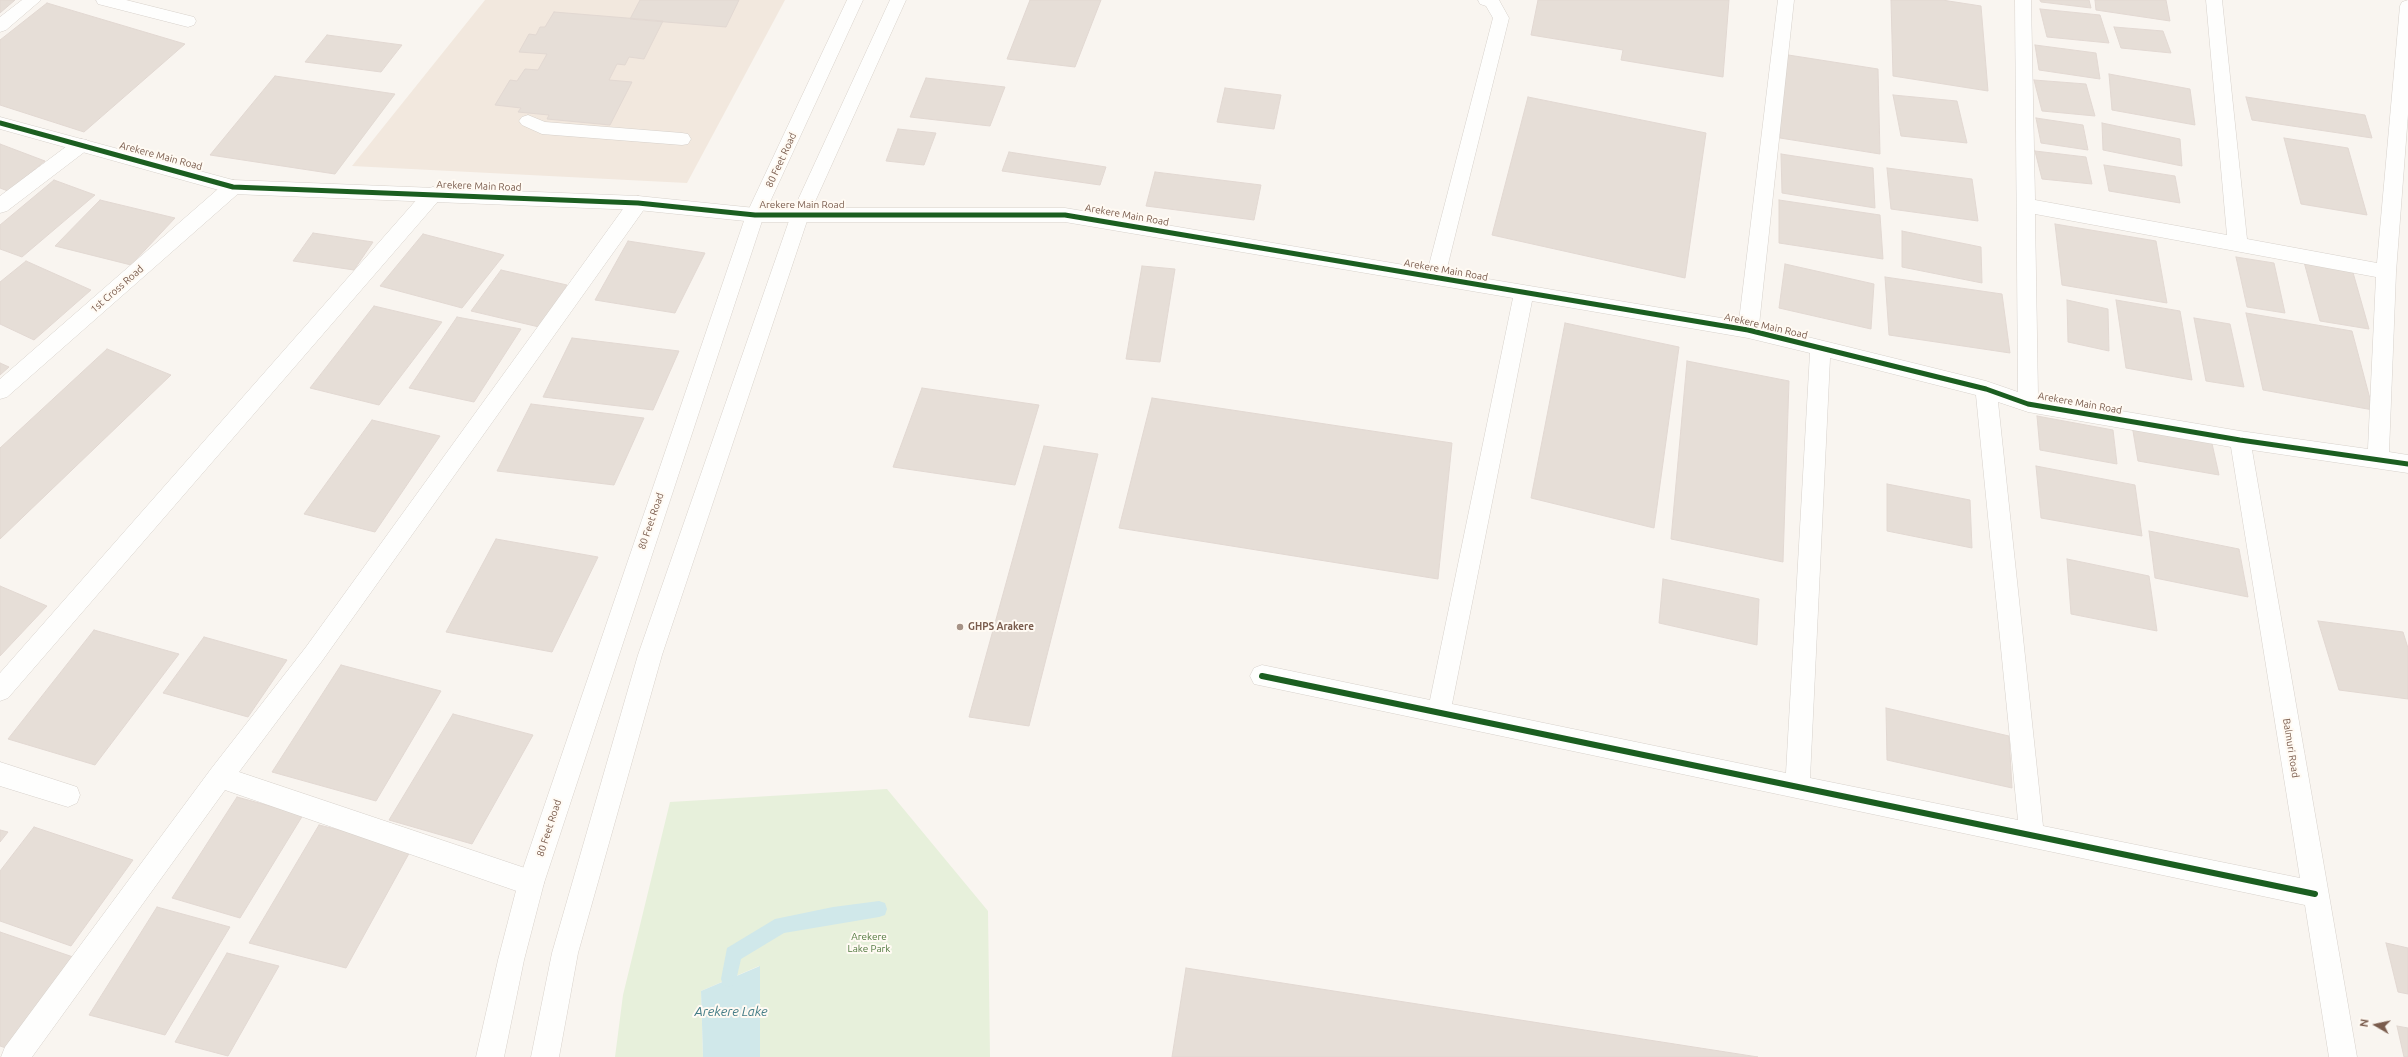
<!DOCTYPE html>
<style>
body{margin:0}
#map{position:relative;width:2408px;height:1057px;overflow:hidden;background:#f9f5f0;font-family:Ubuntu,sans-serif}
canvas{display:block}
.north{position:absolute;left:2356px;top:1005px;width:40px;height:40px;-webkit-text-stroke:3px #fffaf3;paint-order:stroke;rotate:279deg;font-size:11px;font-weight:700;line-height:16px;text-align:center;color:#7a5c4d}
.north::after{content:'';display:block;margin:auto;width:14px;height:18px;background:#7a5c4d;clip-path:polygon(50% 0,100% 100%,50% 72%,0 100%)}
</style>
<div id="map">
<canvas width="2408" height="1057"></canvas>
<div class="north">N</div>
</div>
<script>
const g = document.querySelector('canvas').getContext('2d');
g.lineJoin = 'round';
function paint(path, color) {
  g.fillStyle = color;
  g.fill(path, 'evenodd');
}
function shape(rows) {
  const path = new Path2D();
  for (const r of rows) {
    path.moveTo(r[0], r[1]);
    for (let i = 2; i < r.length; i += 2) path.lineTo(r[i], r[i + 1]);
  }
  return path;
}
function strokePath(path, color, width, dash) {
  g.strokeStyle = color;
  g.lineWidth = width;
  g.lineCap = dash ? 'butt' : 'round';
  g.setLineDash(dash || []);
  g.stroke(path);
}
function write(font, color, halo, rows, align = 'center') {
  g.font = font + ' Ubuntu,sans-serif';
  g.lineWidth = 4;
  g.setLineDash([]);
  g.textBaseline = 'middle';
  g.strokeStyle = halo;
  g.fillStyle = color;
  for (const [text, x, y, turn = 0] of rows) {
    g.save();
    g.translate(x, y);
    g.rotate((+turn || 0) * Math.PI / 180);
    g.textAlign = isNaN(turn) ? turn : align;
    if (halo) g.strokeText(text, 0, 0);
    g.fillText(text, 0, 0);
    g.restore();
  }
}
const residential = shape([
 [485,0,785,0,687,183,352,166]
]);
const green = shape([
 [887,789,988,911,990,1057,760,1057,759,966,701,991,703,1057,615,1057,623,995,670,802]
]);
const water = shape([
 [760,966,760,1057,703,1057,701,991]
]);
const stream = shape([
 [879,901,885,903,887,909,885,915,879,917,784,933,741,959,735,985,729,987,723,985,721,979,727,948,775,919,833,907,879,901]
]);
const building = shape([
 [0,0,15,0,0,13,0,0],
 [640,0,739,0,726,27,630,19,640,0],
 [1030,0,1101,0,1075,67,1007,59,1030,0],
 [1538,0,1729,0,1723,77,1621,60,1623,50,1531,35,1538,0],
 [1891,0,1942,0,1981,6,1988,91,1893,76,1891,0],
 [2040,0,2089,0,2091,8,2041,2,2040,0],
 [2095,0,2166,0,2170,21,2096,10,2095,0],
 [47,3,185,44,84,132,0,105,0,40,47,3],
 [2040,9,2100,15,2109,43,2047,37,2040,9],
 [554,12,663,21,644,59,629,57,625,65,617,64,609,80,632,82,610,125,547,119,549,115,518,112,521,108,495,105,510,80,517,81,525,69,538,70,547,54,519,52,529,34,536,35,540,27,545,27,554,12],
 [2114,27,2163,31,2171,53,2121,48,2114,27],
 [327,35,402,45,381,72,305,62,327,35],
 [2035,45,2096,53,2100,79,2039,70,2035,45],
 [1782,54,1878,69,1880,154,1780,138,1782,54],
 [2109,74,2190,89,2195,125,2112,110,2109,74],
 [275,76,395,94,335,174,210,155,275,76],
 [926,78,1005,87,990,126,910,117,926,78],
 [2034,80,2086,84,2095,116,2042,111,2034,80],
 [1225,88,1281,95,1274,129,1217,122,1225,88],
 [1893,95,1957,101,1967,143,1901,136,1893,95],
 [1528,97,1706,133,1685,278,1492,235,1528,97],
 [2246,97,2365,115,2372,138,2252,120,2246,97],
 [2036,118,2083,125,2088,150,2041,143,2036,118],
 [2102,123,2180,139,2182,166,2103,150,2102,123],
 [898,129,936,133,924,165,886,161,898,129],
 [2284,138,2348,148,2367,215,2301,204,2284,138],
 [0,144,45,161,8,191,0,188,0,144],
 [2035,151,2086,157,2092,184,2042,179,2035,151],
 [1009,152,1106,167,1100,185,1002,171,1009,152],
 [1781,154,1873,168,1875,208,1782,193,1781,154],
 [2104,165,2175,176,2180,203,2109,191,2104,165],
 [1887,168,1972,179,1978,221,1891,209,1887,168],
 [1155,172,1261,185,1254,220,1146,206,1155,172],
 [54,180,95,195,22,257,0,249,0,225,54,180],
 [100,200,175,218,131,265,55,246,100,200],
 [1779,200,1880,215,1883,259,1779,243,1779,200],
 [2055,224,2156,241,2167,303,2062,285,2055,224],
 [1902,231,1981,247,1982,283,1902,267,1902,231],
 [313,233,373,242,354,270,293,261,313,233],
 [423,234,504,255,462,308,380,286,423,234],
 [628,241,705,253,675,313,595,300,628,241],
 [2236,257,2274,263,2285,313,2247,307,2236,257],
 [26,261,91,290,34,340,0,324,0,282,26,261],
 [2304,262,2352,269,2369,329,2320,321,2304,262],
 [1785,264,1874,284,1871,329,1779,308,1785,264],
 [1142,266,1175,269,1160,362,1126,359,1142,266],
 [501,270,567,285,539,327,471,311,501,270],
 [1885,277,2002,294,2010,353,1889,335,1885,277],
 [2067,300,2108,309,2109,351,2068,342,2067,300],
 [2116,300,2180,311,2192,380,2126,368,2116,300],
 [374,306,442,322,379,405,310,388,374,306],
 [2246,313,2352,331,2373,410,2263,390,2246,313],
 [457,317,521,329,474,402,409,388,457,317],
 [2194,318,2230,324,2244,387,2206,381,2194,318],
 [1565,323,1679,347,1654,528,1531,498,1565,323],
 [572,338,679,351,653,410,543,397,572,338],
 [107,349,171,375,0,539,0,448,107,349],
 [1687,361,1789,381,1783,562,1671,539,1687,361],
 [0,363,9,367,0,375,0,363],
 [922,388,1039,405,1015,485,893,467,922,388],
 [1152,398,1452,443,1438,579,1119,528,1152,398],
 [531,404,644,418,614,485,497,471,531,404],
 [2037,416,2113,430,2117,464,2040,450,2037,416],
 [372,420,440,436,375,532,304,514,372,420],
 [2132,425,2211,439,2219,475,2138,461,2132,425],
 [1044,446,1098,454,1029,726,969,717,1044,446],
 [2036,466,2135,485,2142,536,2041,518,2036,466],
 [1887,484,1970,500,1972,548,1887,531,1887,484],
 [2149,531,2239,549,2248,597,2155,578,2149,531],
 [496,539,598,557,552,652,446,632,496,539],
 [2067,559,2149,576,2157,631,2071,614,2067,559],
 [1663,579,1759,599,1757,645,1659,623,1663,579],
 [0,586,47,606,0,656,0,586],
 [2318,621,2403,632,2408,648,2408,699,2339,690,2318,621],
 [94,630,179,654,95,765,8,739,94,630],
 [204,637,287,660,248,717,163,693,204,637],
 [341,665,441,691,376,801,272,772,341,665],
 [1886,708,2009,736,2012,788,1887,760,1886,708],
 [453,714,533,735,472,844,389,820,453,714],
 [237,797,303,815,240,918,172,898,237,797],
 [319,825,412,848,346,968,249,943,319,825],
 [34,827,133,860,71,946,0,921,0,871,34,827],
 [0,830,8,832,0,842,0,830],
 [157,907,230,927,165,1035,89,1015,157,907],
 [0,932,76,958,12,1050,0,1046,0,932],
 [2386,943,2408,948,2408,994,2398,992,2386,943],
 [227,953,279,966,228,1056,175,1042,227,953],
 [1186,968,1758,1057,1172,1057,1186,968],
 [2397,1026,2408,1028,2408,1057,2404,1057,2397,1026]
]);
const service = shape([
 [528,115,545,122,682,133,688,134,691,139,688,144,682,145,542,134,522,125,519,121,522,117,528,115]
]);
const minor = shape([
 [22,0,41,0,6,30,0,32,0,17,22,0],
 [96,0,126,0,194,17,196,21,194,25,188,27,98,4,96,0],
 [1478,0,1499,0,1509,18,1446,272,1739,321,1778,0,1794,0,1759,325,1986,381,2018,392,2015,0,2031,0,2035,200,2227,235,2206,0,2222,0,2247,239,2377,263,2400,6,2402,2,2408,0,2408,114,2396,272,2389,452,2408,455,2408,473,2252,450,2357,1057,2329,1057,2305,905,1254,684,1250,676,1254,668,1262,665,1430,700,1513,298,1065,222,800,222,793,220,791,215,793,210,800,208,1065,208,1428,269,1493,18,1486,6,1480,4,1478,0],
 [2035,214,2376,277,2368,449,2240,431,2038,397,2035,214],
 [1532,301,1748,338,1810,353,1786,773,1452,704,1532,301],
 [1830,358,1976,395,2018,820,1810,778,1830,358],
 [1998,402,2028,412,2231,447,2300,878,2043,826,1998,402],
 [81,139,87,140,90,145,87,150,7,211,0,213,0,196,75,140,81,139],
 [233,180,240,182,242,187,240,192,7,397,0,399,0,379,226,182,233,180],
 [433,187,440,189,442,194,440,199,8,698,0,701,0,673,426,189,433,187],
 [638,196,645,198,647,203,645,208,322,661,239,772,531,870,540,874,544,883,540,892,531,896,225,790,32,1057,1,1057,5,1047,211,769,306,647,631,198,638,196],
 [0,762,77,787,80,795,77,803,68,807,0,786,0,762]
]);
const tertiary = shape([
 [0,117,233,180,638,196,755,208,800,208,807,210,809,215,807,220,800,222,755,222,638,210,233,194,0,129,0,117]
]);
const secondary = shape([
 [847,0,863,0,764,215,544,883,524,960,504,1057,476,1057,498,960,518,883,746,215,847,0],
 [890,0,906,0,809,215,662,655,578,953,559,1057,531,1057,552,953,638,655,791,215,890,0]
]);
const cyclewayFar1 = shape([
 [0,123,233,187,638,203,755,215,1065,215,1748,330,1986,389,2028,404,2240,440,2408,464]
]);
const cycleway = shape([
 [1262,676,2315,894]
]);
const markers = [
 [960,627,4,"#a69286"]
];
const streetNames = [
 ["Arekere Main Road",161,156,15],
 ["80 Feet Road",781,160,-65],
 ["Arekere Main Road",479,186,2],
 ["Arekere Main Road",802,205],
 ["Arekere Main Road",1127,215,10],
 ["Arekere Main Road",1446,270,10],
 ["1st Cross Road",117,289,-41],
 ["Arekere Main Road",1766,326,13],
 ["Arekere Main Road",2080,403,10],
 ["80 Feet Road",651,521,-71],
 ["Balmuri Road",2291,748,81],
 ["80 Feet Road",549,828,-72]
];
const poiNames = [
 ["GHPS Arakere",968,627]
];
const parkNames = [
 ["Arekere",869,937],
 ["Lake Park",869,949]
];
const nearWaternames = [
 ["Arekere Lake",731,1012]
];
paint(residential, '#f2e8de');
paint(green, '#e7f0db');
paint(water, '#d0e8ea');
paint(stream, '#d0e8ea');
paint(building, '#e6ded7');
strokePath(building, '#e2d8d2', 1);
strokePath(service, '#d7d1cb', 1);
strokePath(minor, '#d7d1cb', 1);
strokePath(tertiary, '#d7d1cb', 1);
strokePath(secondary, '#d9d2cb', 1);
paint(service, '#fefefd');
paint(minor, '#fefefd');
paint(tertiary, '#fefefd');
paint(secondary, '#fefefd');
strokePath(cyclewayFar1, '#1b5e20', 5);
strokePath(cycleway, '#1b5e20', 6);
for (const [x, y, r, color] of markers) {
  const dot = new Path2D();
  dot.arc(x, y, r, 0, 2 * Math.PI);
  g.fillStyle = color;
  g.fill(dot);
  strokePath(dot, '#fffaf3', 1.5);
}
write('10px', '#7a5c4d', '#fffaf3', streetNames);
write('bold 10px', '#7a5c4d', '#fffaf3', poiNames, 'left');
write('10px', '#537a41', '#fffaf3', parkNames);
write('italic 13px', '#437c86', '#fffaf3', nearWaternames);
</script>
